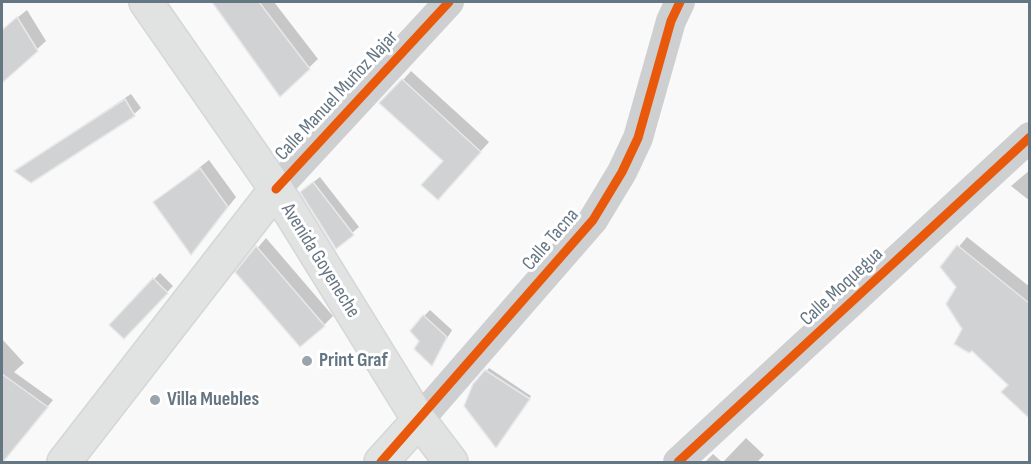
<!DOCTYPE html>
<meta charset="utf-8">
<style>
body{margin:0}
#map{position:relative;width:1031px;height:464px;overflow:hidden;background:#f9f9f9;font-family:"Sofia Sans Condensed",sans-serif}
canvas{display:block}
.frame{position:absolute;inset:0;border:3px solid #657683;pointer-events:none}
</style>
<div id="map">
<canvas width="1031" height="464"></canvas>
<div class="frame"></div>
</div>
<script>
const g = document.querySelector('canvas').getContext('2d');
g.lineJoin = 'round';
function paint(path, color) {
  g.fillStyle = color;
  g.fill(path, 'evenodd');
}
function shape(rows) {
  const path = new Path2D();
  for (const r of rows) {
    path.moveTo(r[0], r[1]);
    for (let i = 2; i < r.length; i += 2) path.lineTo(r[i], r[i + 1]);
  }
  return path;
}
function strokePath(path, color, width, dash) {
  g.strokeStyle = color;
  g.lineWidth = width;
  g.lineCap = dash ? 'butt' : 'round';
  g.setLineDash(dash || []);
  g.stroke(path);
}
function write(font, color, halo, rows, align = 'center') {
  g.font = font + ' "Sofia Sans Condensed",sans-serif';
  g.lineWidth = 6;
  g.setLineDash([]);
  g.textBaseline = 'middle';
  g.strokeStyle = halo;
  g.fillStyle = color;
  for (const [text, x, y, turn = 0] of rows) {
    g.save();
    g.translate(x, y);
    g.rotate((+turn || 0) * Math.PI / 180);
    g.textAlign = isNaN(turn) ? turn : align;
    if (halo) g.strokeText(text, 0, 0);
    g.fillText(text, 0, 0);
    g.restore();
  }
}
const shadow = shape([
 [214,2,274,2,318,59,280,95],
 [27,10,46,41,2,81,2,30],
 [411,71,489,142,447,189,445,161,403,80],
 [131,94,141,108,134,114,31,182,16,170],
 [209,160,236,197,192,253,155,202],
 [1030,170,1030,201,1011,186],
 [320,177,359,227,337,246,308,186],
 [967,237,1030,287,1030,416,1004,392,1010,385,964,329,958,287,942,267],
 [266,238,333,316,324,325,237,272],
 [160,273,173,286,124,337,111,325],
 [430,310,452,330,432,364,421,341,424,316],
 [2,339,24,363,14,372,53,400,2,462],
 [489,368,531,396,499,444,475,385],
 [746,438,764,455,757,462,723,462],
 [713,454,722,462,705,462]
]);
const building = shape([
 [212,2,259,2,310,69,280,97,212,2],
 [17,17,38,51,2,83,2,30,17,17],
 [402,79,481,152,438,200,421,185,443,161,379,103,402,79],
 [125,99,135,116,31,183,14,171,125,99],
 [200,168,228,207,191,255,153,202,200,168],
 [313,182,354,235,336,249,300,192,313,182],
 [957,245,1029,303,1029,418,1001,392,1008,385,972,351,969,353,954,344,962,329,946,304,956,287,940,267,957,245],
 [256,246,325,326,300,347,235,272,256,246],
 [153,278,168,293,124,339,109,325,153,278],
 [423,315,447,337,432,366,414,349,419,341,410,331,423,315],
 [485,370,530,399,496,448,464,406,473,384,485,370],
 [2,374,48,407,3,462,2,462,2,374]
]);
const street = shape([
 [276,189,449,2],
 [419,420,593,220,622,172,638,138,671,21,680,2],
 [678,462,1030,137]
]);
const secondary = shape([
 [146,2,276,189,419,420,451,462],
 [64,462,276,189],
 [381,462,419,420]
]);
const cycleway = shape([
 [276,189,449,2],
 [381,462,593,220,622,172,638,138,671,21,680,2],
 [678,462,1030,137]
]);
const markers = [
 [307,361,6,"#99a4ac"],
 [155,400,6,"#99a4ac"]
];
const streetNames = [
 ["Calle Manuel Muñoz Najar",337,96,-47],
 ["Calle Tacna",551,240,-49],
 ["Avenida Goyeneche",320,261,58],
 ["Calle Moquegua",842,287,-43]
];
const poiNames = [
 ["Print Graf",319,361],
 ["Villa Muebles",167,400]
];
paint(shadow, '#0003');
paint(building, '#d0d2d3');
strokePath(building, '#e8e8e8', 1.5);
strokePath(secondary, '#d5d6d7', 36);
strokePath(street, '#cecfd0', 30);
strokePath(secondary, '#e1e2e2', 33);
strokePath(cycleway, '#e8590c', 9);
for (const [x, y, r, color] of markers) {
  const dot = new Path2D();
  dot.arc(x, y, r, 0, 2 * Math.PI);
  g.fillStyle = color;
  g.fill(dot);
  strokePath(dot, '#fff', 2);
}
write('20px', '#657683', '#fff', streetNames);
write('bold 20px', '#657683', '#fff', poiNames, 'left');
</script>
